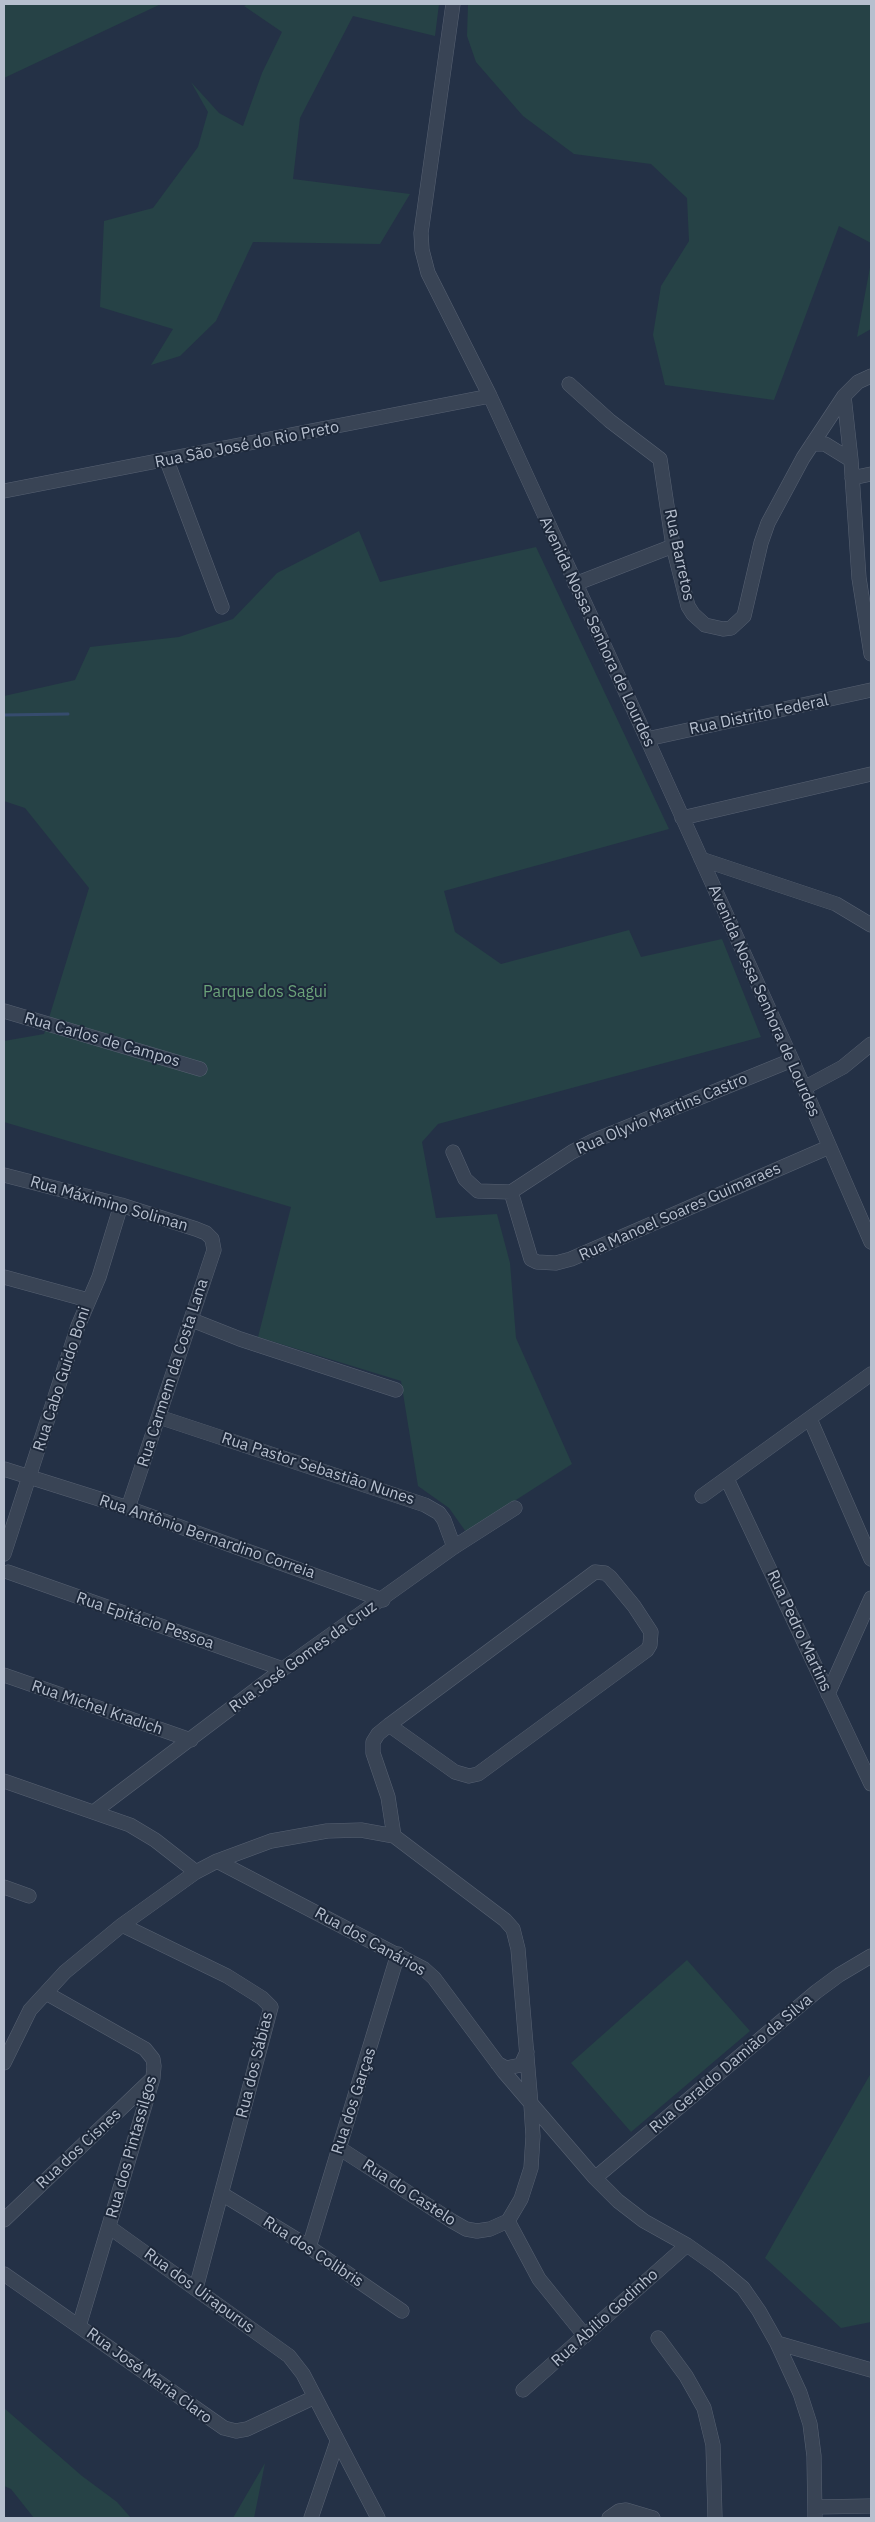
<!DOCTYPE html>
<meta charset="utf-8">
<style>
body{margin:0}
#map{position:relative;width:875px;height:2522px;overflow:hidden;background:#243146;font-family:"IBM Plex Sans",sans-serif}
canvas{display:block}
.frame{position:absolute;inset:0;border:5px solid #b6bfce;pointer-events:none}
</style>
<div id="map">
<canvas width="875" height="2522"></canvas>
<div class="frame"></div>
</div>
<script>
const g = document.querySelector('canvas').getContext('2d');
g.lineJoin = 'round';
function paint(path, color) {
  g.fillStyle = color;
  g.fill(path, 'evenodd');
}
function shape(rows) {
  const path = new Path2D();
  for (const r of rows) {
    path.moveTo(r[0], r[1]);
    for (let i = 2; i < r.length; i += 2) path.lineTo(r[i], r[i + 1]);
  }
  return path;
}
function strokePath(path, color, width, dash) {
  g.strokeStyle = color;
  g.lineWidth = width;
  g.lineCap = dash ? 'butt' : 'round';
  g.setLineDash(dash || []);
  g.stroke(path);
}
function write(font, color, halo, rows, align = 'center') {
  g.font = font + ' "IBM Plex Sans",sans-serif';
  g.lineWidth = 4;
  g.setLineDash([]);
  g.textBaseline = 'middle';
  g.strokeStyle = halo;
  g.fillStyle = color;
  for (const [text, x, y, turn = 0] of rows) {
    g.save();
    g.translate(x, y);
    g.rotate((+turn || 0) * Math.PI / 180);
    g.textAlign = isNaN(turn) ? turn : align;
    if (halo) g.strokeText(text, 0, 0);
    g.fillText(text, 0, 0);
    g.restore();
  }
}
const green = shape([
 [4,4,161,4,4,78],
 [248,4,439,4,435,36,353,16,300,118,293,179,410,194,380,244,253,242,216,321,180,356,151,365,173,329,100,307,104,221,153,208,198,147,208,112,191,82,219,113,243,126,262,73,282,32,244,6],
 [468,4,871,4,871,243,839,226,774,400,665,385,653,335,661,286,689,241,687,198,651,164,574,154,523,116,476,62,467,36],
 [871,262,871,329,857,337],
 [359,531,380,582,536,547,669,829,444,891,455,932,501,964,629,930,641,957,722,939,761,1037,438,1124,422,1142,436,1218,497,1214,510,1263,516,1338,572,1464,466,1532,449,1508,418,1486,401,1381,258,1337,291,1207,4,1122,4,1041,44,1034,89,888,25,808,4,801,4,696,75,680,90,647,179,637,233,619,277,573],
 [687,1960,750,2031,631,2132,571,2063],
 [871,2073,871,2322,841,2328,765,2258],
 [4,2408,82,2476,117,2502,131,2518,34,2518,11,2489,4,2486],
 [265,2463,254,2518,233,2518]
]);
const stream = shape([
 [4,715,68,714]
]);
const minor = shape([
 [453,4,421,233,422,250,428,273,490,396,647,739,792,1060,871,1242],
 [569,384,610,421,660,459,673,546,688,606,693,614,705,625,723,629,731,628,744,616,761,543,768,523,803,458,844,396,858,382,871,376],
 [844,396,851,460,859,578,871,654],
 [812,444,825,444,851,460],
 [167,461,222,607],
 [852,478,871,474],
 [4,491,490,396],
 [575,584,673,546],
 [647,739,871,690],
 [682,818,871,774],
 [701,859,836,904,871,925],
 [4,1011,200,1069],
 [804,1088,843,1067,871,1044],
 [453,1152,465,1179,478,1191,511,1192],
 [4,1175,121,1205,196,1229,206,1233,212,1239,214,1250,128,1508],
 [511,1192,531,1259,537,1262,556,1263,571,1259,829,1147],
 [511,1192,572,1152,593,1141,792,1060],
 [4,1277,88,1300],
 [192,1320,240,1339,396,1390],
 [159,1417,425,1505,439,1513,444,1520,454,1547],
 [810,1419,871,1559],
 [4,1469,128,1508,383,1600],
 [727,1479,871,1784],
 [702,1496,871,1374],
 [4,1554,78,1326,99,1277,121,1205],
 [8,1572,283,1669],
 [4,1675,191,1740],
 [828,1694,871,1598],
 [389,1725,455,1772,469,1776,478,1774,647,1650,650,1645,651,1632,634,1606,610,1577,605,1573,595,1572,389,1725,378,1734,373,1742,373,1753,388,1797,394,1836],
 [4,1781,130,1825,155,1840,196,1872],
 [95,1811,283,1669,454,1547,515,1508],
 [217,1861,424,1969,434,1978,504,2072,595,2178,618,2201,644,2221,687,2245,718,2267,743,2288,759,2311,777,2343,800,2393,810,2424,814,2456,815,2518],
 [4,1887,29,1896],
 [122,1925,227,1976,262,1998,271,2007,196,2288],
 [46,1993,145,2049,153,2059,154,2066,153,2078,79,2326],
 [4,2063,30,2010,65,1972,122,1925,196,1872,217,1861,271,1841,327,1831,361,1830,394,1836,505,1920,513,1929,518,1949,531,2105,533,2136,531,2168,521,2199,508,2221,490,2229,477,2231,466,2229,452,2221,339,2148],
 [497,2063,506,2068,521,2065,527,2052],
 [595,2178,816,1992,839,1975,871,1956],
 [222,2194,309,2247,402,2311],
 [4,2220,153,2078],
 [508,2221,539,2279,585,2336],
 [109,2227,289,2356,303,2374,378,2518],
 [309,2247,398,1954],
 [4,2274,224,2428,236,2431,247,2429,315,2397],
 [658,2338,686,2376,704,2408,713,2445,715,2518],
 [777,2343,871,2370],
 [523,2390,687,2245],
 [815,2507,871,2506],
 [311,2518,337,2442],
 [609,2518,619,2511,626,2510,653,2518]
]);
const streetNames = [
 ["Rua São José do Rio Preto",247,445,-11],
 ["Rua Barretos",679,555,78],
 ["Avenida Nossa Senhora de Lourdes",597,632,65],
 ["Rua Distrito Federal",759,715,-12],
 ["Avenida Nossa Senhora de Lourdes",764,1001,66],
 ["Rua Carlos de Campos",102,1040,16],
 ["Rua Olyvio Martins Castro",662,1114,-23],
 ["Rua Máximino Soliman",109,1204,16],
 ["Rua Manoel Soares Guimaraes",680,1212,-24],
 ["Rua Carmem da Costa Lana",173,1373,-72],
 ["Rua Cabo Guido Boni",62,1379,-72],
 ["Rua Pastor Sebastião Nunes",318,1469,18],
 ["Rua Antônio Bernardino Correia",207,1537,19],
 ["Rua Epitácio Pessoa",145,1621,19],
 ["Rua Pedro Martins",799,1631,65],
 ["Rua José Gomes da Cruz",303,1657,-36],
 ["Rua Michel Kradich",97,1708,19],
 ["Rua dos Canários",370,1942,29],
 ["Rua Geraldo Damião da Silva",731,2064,-40],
 ["Rua dos Sábias",255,2065,-76],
 ["Rua dos Garças",354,2101,-72],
 ["Rua dos Pintassilgos",132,2147,-74],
 ["Rua dos Cisnes",79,2149,-43],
 ["Rua do Castelo",409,2193,33],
 ["Rua dos Colibris",313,2252,33],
 ["Rua dos Uirapurus",199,2291,36],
 ["Rua Abílio Godinho",605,2318,-42],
 ["Rua José Maria Claro",149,2376,36]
];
const parkNames = [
 ["Parque dos Sagui",265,992]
];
paint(green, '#264246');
strokePath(stream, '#364c6e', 3);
strokePath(minor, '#576172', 15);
strokePath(minor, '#394455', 14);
write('16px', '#b6bfce', '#1d283a', streetNames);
write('16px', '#6ba279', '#1d283a', parkNames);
</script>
